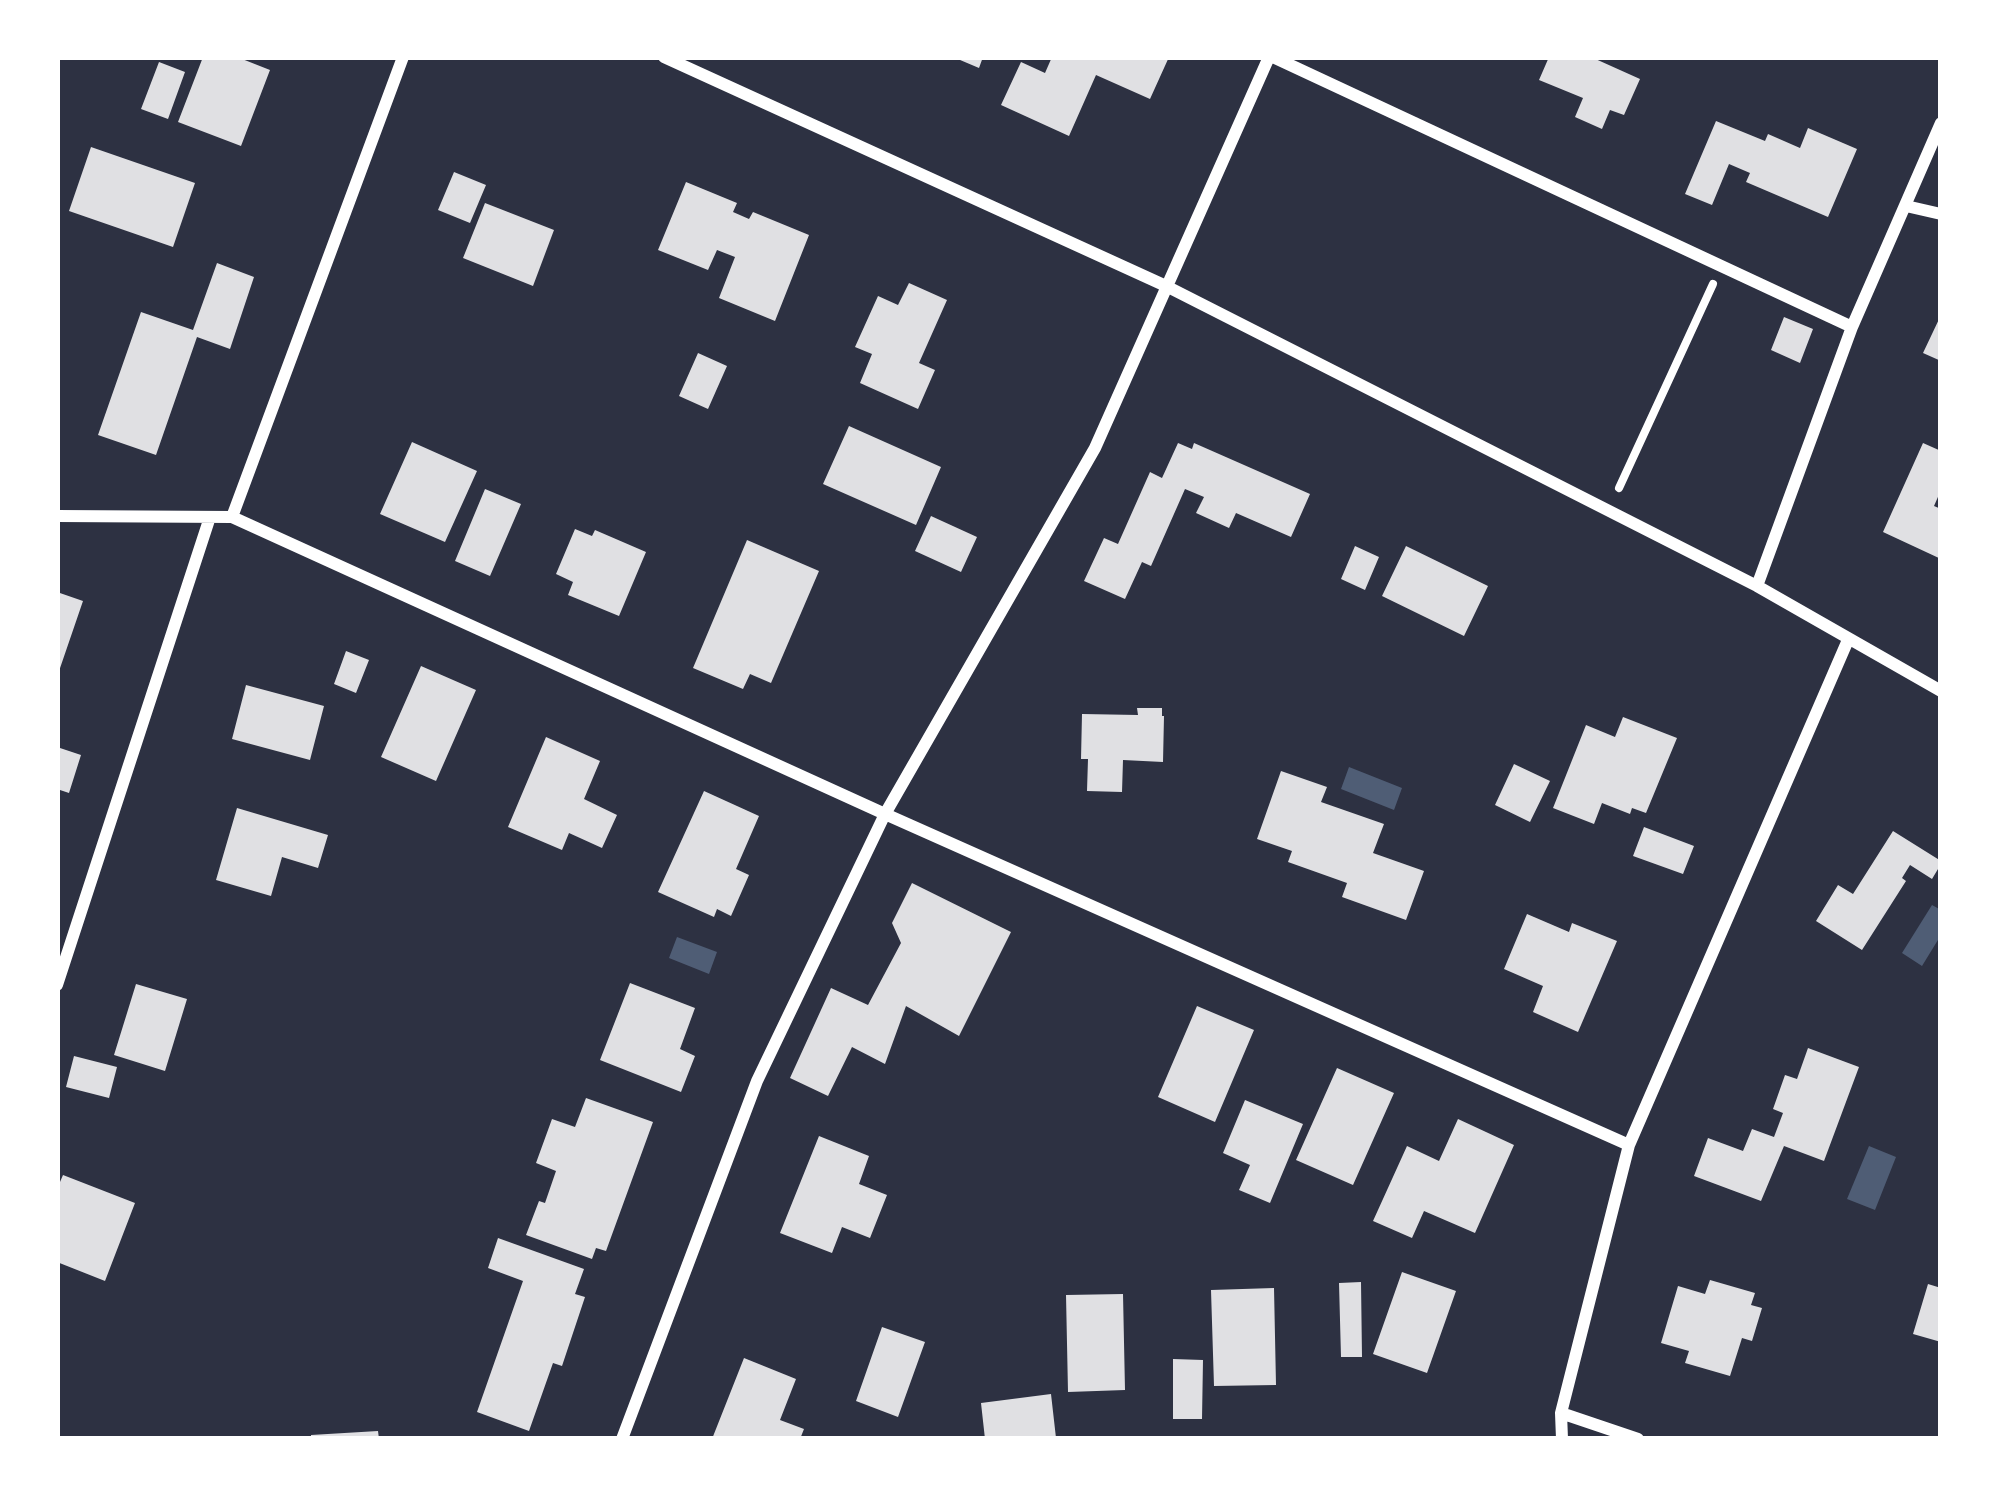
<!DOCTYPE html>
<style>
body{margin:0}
#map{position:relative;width:1998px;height:1496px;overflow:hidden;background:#2d3142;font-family:"Space Grotesk",sans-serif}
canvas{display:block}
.frame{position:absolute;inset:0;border:60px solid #fff;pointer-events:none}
</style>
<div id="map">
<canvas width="1998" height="1496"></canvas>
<div class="frame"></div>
</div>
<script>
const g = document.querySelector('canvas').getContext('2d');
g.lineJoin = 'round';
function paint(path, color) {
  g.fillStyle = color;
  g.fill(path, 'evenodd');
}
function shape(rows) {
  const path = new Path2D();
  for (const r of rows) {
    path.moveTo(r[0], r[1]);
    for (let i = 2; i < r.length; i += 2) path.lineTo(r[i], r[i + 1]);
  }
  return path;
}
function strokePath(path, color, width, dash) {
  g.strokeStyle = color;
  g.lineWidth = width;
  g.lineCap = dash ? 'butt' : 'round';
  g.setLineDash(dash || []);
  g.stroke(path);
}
const water = shape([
 [1349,767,1402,788,1394,810,1341,789],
 [1932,905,1941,910,1941,935,1922,966,1902,953],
 [677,937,717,952,709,974,669,958],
 [1869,1146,1896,1157,1875,1210,1847,1199]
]);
const building = shape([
 [203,57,237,57,270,70,241,146,178,122],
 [953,57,983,57,979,68],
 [1052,57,1169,57,1150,99,1096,75,1069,136,1001,105,1021,62,1045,73],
 [1549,57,1591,57,1640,79,1624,115,1610,110,1602,129,1575,117,1583,98,1539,80],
 [159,62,185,72,168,119,141,109],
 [1716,121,1765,141,1768,134,1800,148,1808,128,1857,149,1828,217,1746,182,1750,173,1729,164,1712,205,1685,194],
 [91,147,195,183,173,247,69,211],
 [454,172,486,185,470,223,438,210],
 [686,182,737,203,733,212,749,219,753,212,809,235,775,321,719,298,735,257,717,250,708,270,658,250],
 [485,203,554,230,533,286,463,258],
 [217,263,254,277,230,349,197,337,156,455,98,435,141,312,193,330],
 [909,283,947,300,919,363,935,370,918,409,860,383,872,354,855,347,878,296,898,305],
 [1941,315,1941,361,1923,353],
 [1784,317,1813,329,1800,363,1771,350],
 [698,353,727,366,708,409,679,396],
 [849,426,941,467,916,525,823,484],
 [412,442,477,471,445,542,380,514],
 [1178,443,1192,449,1194,443,1310,494,1291,537,1236,513,1229,528,1196,513,1204,497,1185,489,1151,566,1142,562,1125,599,1084,581,1104,538,1118,544,1150,472,1162,478],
 [1923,443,1941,451,1941,490,1934,506,1941,509,1941,559,1883,532],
 [485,489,521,504,490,576,455,561],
 [931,516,977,537,961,572,915,551],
 [575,529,592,536,595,530,646,552,619,616,568,595,573,582,556,574],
 [747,540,819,571,771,683,750,674,743,689,693,668],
 [1355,546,1379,557,1365,590,1341,579],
 [1406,546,1488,586,1464,636,1382,596],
 [57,592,83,601,58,674,57,674],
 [346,651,369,660,356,693,334,684],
 [421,666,476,690,436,781,381,757],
 [246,685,324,706,310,760,232,739],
 [1137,708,1162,708,1162,716,1164,716,1163,762,1123,760,1122,792,1087,791,1088,759,1081,759,1082,714,1138,715],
 [1623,717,1677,738,1646,813,1632,808,1630,814,1602,803,1594,824,1553,808,1586,725,1615,737],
 [546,737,600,761,584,799,617,815,602,848,569,833,562,850,508,827],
 [57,747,81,755,69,793,57,789],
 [1514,764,1550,781,1530,822,1495,805],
 [1281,771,1327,787,1321,802,1384,824,1373,853,1424,871,1406,920,1342,897,1347,883,1288,862,1292,851,1257,839],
 [704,791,759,816,736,869,749,875,731,916,717,909,714,917,658,892],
 [237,808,328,835,318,868,282,857,271,896,216,880],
 [1644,827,1694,846,1683,874,1633,856],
 [1893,831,1941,861,1941,864,1932,879,1910,865,1902,878,1906,881,1862,950,1816,921,1838,885,1853,894],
 [912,883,1011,932,959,1036,906,1006,885,1064,852,1047,828,1096,790,1078,831,988,868,1005,901,943,892,923],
 [1527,914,1569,932,1572,923,1617,941,1578,1032,1533,1012,1543,986,1504,969],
 [630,983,695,1008,680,1049,695,1056,681,1092,600,1060],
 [136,984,187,999,165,1071,114,1055],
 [1197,1006,1254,1030,1215,1122,1158,1097],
 [1808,1048,1859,1067,1824,1161,1784,1146,1761,1201,1694,1176,1708,1138,1743,1151,1752,1129,1774,1137,1783,1113,1773,1109,1785,1075,1797,1079],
 [74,1056,117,1067,109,1098,66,1087],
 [1337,1068,1394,1093,1353,1185,1296,1160],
 [586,1098,653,1122,606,1251,596,1248,592,1259,526,1235,539,1201,545,1203,556,1171,536,1163,552,1119,575,1127],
 [1245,1100,1303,1124,1270,1203,1239,1190,1250,1165,1223,1153],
 [1458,1119,1514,1145,1475,1233,1424,1211,1412,1238,1373,1221,1407,1146,1439,1161],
 [819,1136,869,1156,859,1184,887,1195,870,1238,842,1227,832,1253,780,1233],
 [63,1175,135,1203,105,1281,57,1262,57,1189],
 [498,1238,584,1269,575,1294,585,1297,562,1366,553,1363,529,1431,477,1412,523,1281,488,1268],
 [1402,1272,1456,1291,1427,1373,1373,1354],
 [1710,1280,1755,1293,1751,1305,1762,1308,1752,1341,1742,1338,1730,1376,1685,1363,1689,1351,1661,1343,1678,1286,1705,1294],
 [1361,1282,1362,1357,1341,1357,1339,1283],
 [1928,1284,1941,1288,1941,1342,1913,1334],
 [1274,1288,1276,1385,1214,1386,1211,1290],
 [1123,1294,1125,1390,1068,1392,1066,1295],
 [882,1327,925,1342,898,1417,856,1401],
 [744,1358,796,1379,780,1420,804,1429,800,1439,712,1439],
 [1173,1359,1203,1360,1202,1419,1173,1419],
 [1051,1394,1056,1438,985,1439,981,1403],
 [378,1431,379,1439,311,1439,311,1435]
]);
const path = shape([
 [1619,488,1713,284]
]);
const minor = shape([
 [664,57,1166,286,1757,586,1941,691],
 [1273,57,1852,327],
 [1906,206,1941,214],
 [57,516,232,517,885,814,1629,1145],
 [232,517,403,57],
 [1757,586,1852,327,1941,123],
 [57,985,210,517],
 [1561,1413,1638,1439],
 [622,1439,757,1081,885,814,1095,448,1269,57],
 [1562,1439,1561,1413,1629,1145,1848,640]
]);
paint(water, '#4f5d75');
paint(building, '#e0e0e3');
strokePath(path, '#fff', 8);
strokePath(minor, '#fff', 12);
</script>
